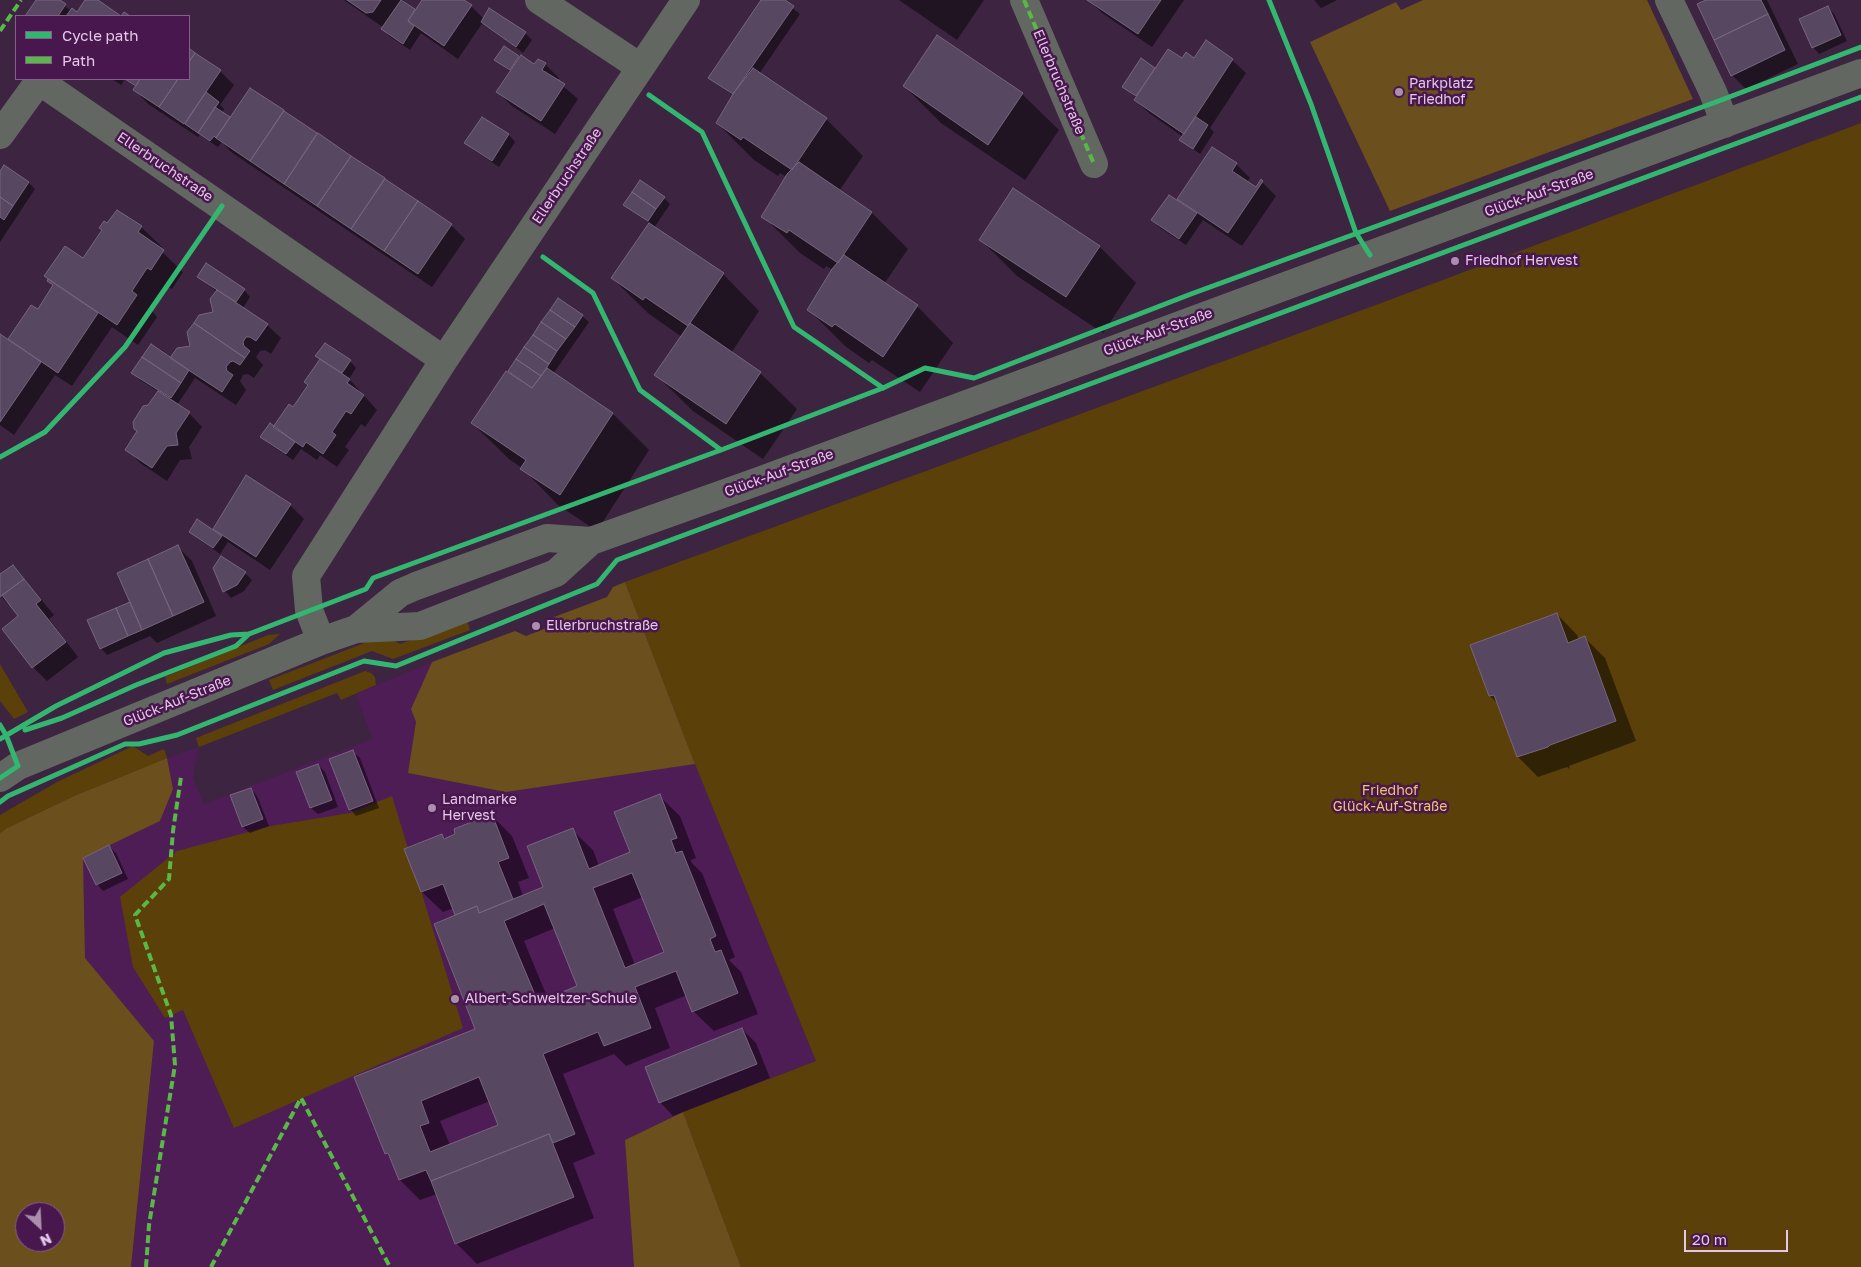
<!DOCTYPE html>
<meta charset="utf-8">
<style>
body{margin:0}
#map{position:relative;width:1861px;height:1267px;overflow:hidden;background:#3d2440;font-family:"Golos Text",sans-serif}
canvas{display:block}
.legend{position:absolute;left:15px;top:15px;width:175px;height:65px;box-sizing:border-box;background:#47174d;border:1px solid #865e8b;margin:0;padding:6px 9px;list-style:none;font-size:15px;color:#e5c8e8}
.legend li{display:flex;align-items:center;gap:10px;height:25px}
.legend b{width:25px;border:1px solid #865e8b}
.north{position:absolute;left:15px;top:1202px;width:50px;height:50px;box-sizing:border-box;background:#47174d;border:1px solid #865e8b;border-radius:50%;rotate:155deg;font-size:14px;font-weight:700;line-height:20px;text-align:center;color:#e5c8e8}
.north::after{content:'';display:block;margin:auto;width:18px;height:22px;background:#aa8fad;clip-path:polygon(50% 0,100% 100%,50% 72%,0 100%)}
.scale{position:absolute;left:1684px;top:1230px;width:104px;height:22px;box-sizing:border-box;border:2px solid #e5c8e8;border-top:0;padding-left:6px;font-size:15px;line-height:18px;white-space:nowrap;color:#e5c8e8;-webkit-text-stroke:4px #47174d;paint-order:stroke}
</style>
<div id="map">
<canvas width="1861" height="1267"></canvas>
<ul class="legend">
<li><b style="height:6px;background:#33b770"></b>Cycle path</li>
<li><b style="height:6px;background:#58b947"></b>Path</li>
</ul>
<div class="north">N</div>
<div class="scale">20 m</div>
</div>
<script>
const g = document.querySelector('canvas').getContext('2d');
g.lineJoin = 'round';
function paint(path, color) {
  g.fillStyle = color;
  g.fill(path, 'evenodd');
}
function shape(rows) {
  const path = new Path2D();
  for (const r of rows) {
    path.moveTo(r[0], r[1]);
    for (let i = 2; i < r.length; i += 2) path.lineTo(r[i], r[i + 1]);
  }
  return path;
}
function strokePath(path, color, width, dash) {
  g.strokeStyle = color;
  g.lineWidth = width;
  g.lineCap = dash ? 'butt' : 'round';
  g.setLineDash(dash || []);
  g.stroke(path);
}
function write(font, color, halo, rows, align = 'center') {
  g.font = font + ' "Golos Text",sans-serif';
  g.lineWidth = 5;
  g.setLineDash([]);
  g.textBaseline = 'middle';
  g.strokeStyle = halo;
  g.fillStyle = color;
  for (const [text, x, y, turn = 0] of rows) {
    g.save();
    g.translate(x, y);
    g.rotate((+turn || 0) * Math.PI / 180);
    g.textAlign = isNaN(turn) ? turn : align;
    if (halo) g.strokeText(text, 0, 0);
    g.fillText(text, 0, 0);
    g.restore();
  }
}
const built = shape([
 [432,662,411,709,416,722,409,773,506,792,695,764,816,1061,683,1112,625,1140,634,1267,131,1267,154,1041,85,958,83,858,160,821,173,789,167,758,199,747,193,778,204,804,372,739,356,694]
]);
const green = shape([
 [1861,123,1861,1267,741,1267,683,1112,816,1061,695,764,625,582,1392,299],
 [467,620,470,630,393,659,372,651,273,690,269,680,385,635,400,644],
 [280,634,269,644,167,684,165,677,268,635],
 [0,664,28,712,14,719,0,701],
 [365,671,371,673,375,677,376,685,341,700,337,693,199,747,196,738],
 [133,746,148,756,164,749,167,758,74,796,7,828,0,833,0,815,57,782],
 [392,796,463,1028,234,1128,183,1010,165,1018,133,967,120,897,177,851,271,826,350,813]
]);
const forest = shape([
 [1423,0,1647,0,1693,99,1390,211,1310,42,1396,2,1401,10],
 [625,582,695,764,506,792,408,773,416,722,411,709,432,662,515,631,526,636,549,627,554,617,607,597,613,587],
 [167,758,173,789,160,821,83,858,85,958,154,1041,131,1267,0,1267,0,833,7,828,74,796],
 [25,1212,55,1212,55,1242,25,1242],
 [683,1112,741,1267,634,1267,625,1140]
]);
const shadow = shape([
 [37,0,57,0,71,11,77,13,86,0,96,0,120,16,26,16],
 [344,0,404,0,403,2,416,11,424,0,462,0,471,6,484,19,525,33,532,40,523,53,483,22,458,59,421,33,410,50,389,36,382,29,385,26,381,26],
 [762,0,782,0,800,14,759,74,826,119,863,156,839,191,871,212,908,249,884,284,917,306,953,343,920,392,872,360,869,363,845,346,809,310,833,270,826,266,824,269,800,253,763,216,788,178,780,173,778,176,754,160,717,123,734,96,710,77],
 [899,0,984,0,957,40],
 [1089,0,1184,0,1152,47,1102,13],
 [1314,0,1337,0,1321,8],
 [1709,0,1767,0,1798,64,1746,89,1732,75],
 [1827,7,1834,14,1847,41,1819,54,1813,47],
 [504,48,535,66,545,64,559,78,557,81,578,99,555,134,512,106,498,92,511,72,496,60],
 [189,50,220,71,234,85,220,105,224,109,222,113,230,119,250,89,451,225,465,239,432,287,231,152,222,142,218,147,200,135,198,137,148,104,135,90,136,87,126,79,189,79],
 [1182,60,1232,60,1246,73,1210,128,1214,132,1200,154,1181,140,1183,137,1149,113,1135,100,1137,98,1124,87,1154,69,1155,70],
 [112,79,125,79,121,85],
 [904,86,1022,94,1059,130,1025,180,941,123],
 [482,118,509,135,515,142,499,167,472,149,466,143],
 [1236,164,1250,178,1247,182,1256,189,1262,182,1276,196,1242,246,1203,220,1186,245,1159,227,1153,220,1183,205,1179,199],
 [5,166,29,183,35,189,0,242,0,173],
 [664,198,670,204,654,228,723,274,759,311,731,353,760,373,797,409,763,459,693,411,656,375,682,337,649,314,612,278,650,223,625,204],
 [118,211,141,227,162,247,160,250,183,272,172,289,168,287,152,311,157,317,138,345,112,327,72,386,55,375,14,435,0,425,0,336,8,341,31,306,38,311,55,285,46,275,83,260],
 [980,239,1099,246,1136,283,1103,333,1017,276],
 [198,277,244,290,250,297,243,308,267,325,281,338,271,354,265,350,260,351,256,357,263,365,254,378,248,374,243,375,240,381,246,390,236,405,195,378,177,405,189,413,202,427,189,447,192,459,180,460,167,481,140,463,127,449,139,432,149,406,159,392,140,380,133,373,171,359,192,347,214,313,212,299,216,291],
 [582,316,589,322,553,374,613,414,649,450,597,531,558,505,522,468,509,459,472,423,515,377,509,371],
 [317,356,350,361,356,368,349,379,377,410,365,427,361,424,345,447,349,450,337,467,320,455,317,460,301,449,293,460,268,443,262,437,274,428,294,409,310,386,321,360],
 [290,505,304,519,270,570,228,542,220,554,197,538,190,531,221,536,214,528],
 [178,547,192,561,216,616,157,643,150,636,107,655,101,648],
 [13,566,54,615,49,619,78,657,47,681,33,667,4,629,20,616,9,601,7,603,0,595,0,576],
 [245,573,252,580,244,591,231,598,225,591],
 [1557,614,1577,635,1579,640,1585,638,1605,658,1636,741,1569,766,1570,769,1567,767,1538,777,1518,757,1498,704,1490,696],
 [353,752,360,758,379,808,356,816,350,809],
 [318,765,325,772,338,807,318,814,311,808,298,773],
 [251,789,257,796,269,826,250,833,243,827,232,796],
 [659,796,680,816,696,858,691,860,691,862,702,873,735,957,729,960,741,972,758,1014,714,1031,693,1011,687,995,655,1008,670,1048,626,1066,614,1054,563,1074,595,1154,573,1163,594,1218,477,1264,456,1243,437,1194,420,1200,400,1180,392,1159,386,1153,356,1077,476,1030,457,916,454,908,443,912,422,892,406,850,442,835,446,839,491,815,512,836,529,878,518,882,523,896,545,888,572,830,593,850,599,866,632,853],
 [643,897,666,953,635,965,613,909],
 [555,928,578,986,548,999,524,941],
 [490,1101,499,1125,450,1145,440,1121],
 [109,847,116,853,128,879,103,891,97,884],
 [742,1029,756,1043,770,1078,673,1116,660,1102]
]);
const building = shape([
 [36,0,60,0,66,4,58,16,25,16,36,0],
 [85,0,98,0,121,16,124,12,130,16,66,16,72,8,77,12,85,0],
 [347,0,381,0,373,12,366,13,347,0],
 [401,0,415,9,408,21,414,26,403,44,381,29,401,0],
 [422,0,464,0,472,5,444,46,408,21,422,0],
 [761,0,785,0,794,6,733,94,708,78,761,0],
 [1087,0,1161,0,1138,34,1087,0],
 [1706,0,1761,0,1768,14,1714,40,1697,4,1706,0],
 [1828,6,1841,35,1812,48,1799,19,1828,6],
 [489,8,526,32,516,47,481,22,489,8],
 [1768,14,1785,50,1731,76,1714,40,1768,14],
 [937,35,1023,93,988,145,903,86,937,35],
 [1206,40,1233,59,1184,134,1134,100,1168,49,1182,58,1186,52,1194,58,1206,40],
 [504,46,519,56,510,70,494,60,504,46],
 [189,48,195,53,189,62,189,48],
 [195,53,221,70,184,124,159,107,178,79,189,79,189,62,195,53],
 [521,55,534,64,538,59,546,63,542,70,565,84,541,121,496,92,521,55],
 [1141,58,1155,68,1136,96,1122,87,1141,58],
 [753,68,827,118,792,170,743,137,741,140,716,123,733,94,753,68],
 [125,79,140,79,136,86,125,79],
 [140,79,178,79,159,107,133,90,140,79],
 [250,88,284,110,250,161,216,138,250,88],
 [206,92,219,102,198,133,185,124,206,92],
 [215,107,230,117,216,138,214,136,210,141,198,133,215,107],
 [284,111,317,133,284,184,250,161,284,111],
 [482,117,509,134,492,161,464,143,482,117],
 [1196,117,1208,125,1193,149,1179,140,1196,117],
 [318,133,351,156,317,206,284,184,318,133],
 [1212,147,1237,163,1232,171,1256,187,1261,179,1263,181,1228,233,1177,199,1212,147],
 [351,156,385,178,351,229,317,206,351,156],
 [799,162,872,212,838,263,789,230,787,233,761,217,787,174,799,162],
 [4,165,29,182,13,206,0,197,0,171,4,165],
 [385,179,418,201,384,251,351,229,385,179],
 [640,180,665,197,656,209,632,192,640,180],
 [1013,188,1100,246,1066,297,979,240,1013,188],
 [632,192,656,209,648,221,623,205,632,192],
 [1169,195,1197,213,1179,239,1151,220,1169,195],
 [0,197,13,206,4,220,0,217,0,197],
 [418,201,452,224,418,274,384,251,418,201],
 [117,210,142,226,138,232,164,250,151,270,147,268,132,291,137,295,117,325,44,276,65,246,83,258,102,230,99,228,104,221,107,223,117,210],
 [649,223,724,273,688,326,645,297,643,300,611,278,649,223],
 [844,255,918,305,883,357,835,324,832,327,807,310,832,269,844,255],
 [206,263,245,289,236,302,197,277,206,263],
 [48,279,98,313,58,373,8,339,31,305,38,309,53,285,47,281,48,279],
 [217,290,268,324,256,341,250,337,246,337,243,342,244,346,250,351,245,358,194,323,199,315,213,312,210,299,217,290],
 [558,298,583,315,575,327,550,310,558,298],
 [550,310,575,327,566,339,541,322,550,310],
 [541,322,566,339,557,351,533,335,541,322],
 [194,323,245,358,240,365,233,361,230,362,226,367,227,371,233,375,222,392,170,358,177,348,190,346,187,332,194,323],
 [690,323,761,372,726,424,654,375,690,323],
 [0,334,41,362,0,422,0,334],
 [533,335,557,351,549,364,524,347,533,335],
 [325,343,351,360,342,373,315,356,325,343],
 [151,344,189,370,181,383,142,357,151,344],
 [524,347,549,364,541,376,516,359,524,347],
 [142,357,181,383,171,398,131,373,142,357],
 [320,359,350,379,347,383,364,395,351,414,346,411,332,432,336,435,323,454,306,442,303,447,273,427,289,404,293,407,308,385,304,382,320,359],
 [516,359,541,376,532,388,508,371,516,359],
 [547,368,613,413,560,495,520,469,526,460,471,423,506,371,532,388,547,368],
 [158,391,190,412,176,433,178,445,167,446,152,468,125,450,137,431,134,429,133,422,143,406,148,405,158,391],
 [270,423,295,442,286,454,260,437,270,423],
 [246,475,291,504,256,557,213,529,246,475],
 [197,519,222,536,213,548,189,532,197,519],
 [178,545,204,602,173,616,148,559,178,545],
 [221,556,246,572,237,585,223,592,213,568,221,556],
 [148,559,173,616,142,630,117,573,148,559],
 [13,565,24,579,0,597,0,574,13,565],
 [24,579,41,600,36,604,66,642,32,668,2,629,18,616,2,595,24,579],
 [130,602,142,630,128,636,116,608,130,602],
 [116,608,128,636,100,649,87,620,116,608],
 [1557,613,1568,643,1585,636,1616,721,1550,745,1548,747,1517,757,1494,695,1489,696,1470,645,1557,613],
 [353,750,373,801,349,810,329,759,353,750],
 [318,764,332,800,310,808,296,772,318,764],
 [251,788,263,819,242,827,230,795,251,788],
 [660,794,677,838,671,840,676,853,682,851,716,936,710,939,715,952,721,950,738,993,692,1012,676,971,635,987,651,1028,604,1046,598,1032,543,1054,575,1134,553,1143,549,1134,431,1181,426,1170,399,1180,388,1153,385,1154,354,1077,475,1029,434,924,477,906,479,913,543,887,527,846,573,828,589,869,630,852,614,812,660,794],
 [632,873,664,952,625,968,593,888,632,873],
 [544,904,577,986,538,1002,504,921,544,904],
 [479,1077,498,1125,430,1152,420,1126,429,1123,421,1101,479,1077],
 [492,814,509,858,498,862,513,899,479,913,477,906,455,915,443,884,421,892,404,849,442,834,444,839,455,834,454,829,492,814],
 [109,845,122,873,96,885,83,858,109,845],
 [742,1028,757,1064,659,1103,645,1067,742,1028],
 [549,1134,574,1197,455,1244,431,1181,549,1134]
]);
const minor = shape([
 [539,0,640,67],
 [1024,0,1094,164],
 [1669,0,1713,92,1725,124],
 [0,135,39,81,444,360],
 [356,629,400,593,416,586,547,538,591,541,759,481,1861,73],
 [321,641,309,610,306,576,444,360,686,0],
 [0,778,18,766,321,641,356,629,420,626,556,573,591,541]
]);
const quiet = shape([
 [1024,0,1094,164],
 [0,31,21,0],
 [146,1267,149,1225,175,1065,171,1015,135,915,169,879,173,831,181,777],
 [211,1267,301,1098,390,1267]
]);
const cycleway = shape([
 [1269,0,1311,104,1356,233,1370,255],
 [649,95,702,132,794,327,883,388],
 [543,257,593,293,640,390,721,450],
 [0,457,45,432,125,347,222,206],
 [0,725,6,735,18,766,0,778],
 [25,730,62,718,136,685,236,646,249,634],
 [0,739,56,706,164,653,231,635,249,634,366,589,373,578,721,450,883,388,925,368,974,378,1191,294,1716,102,1861,47],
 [0,802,8,796,125,744,139,744,177,735,364,661,396,666,597,584,617,560,1861,97]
]);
const markers = [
 [1399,92,5,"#aa8fad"],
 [1455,261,5,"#aa8fad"],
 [536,626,5,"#aa8fad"],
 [432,808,5,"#aa8fad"],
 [455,999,5,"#aa8fad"]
];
const streetNames = [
 ["Ellerbruchstraße",1059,82,67],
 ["Ellerbruchstraße",165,167,34],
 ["Ellerbruchstraße",567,176,-56],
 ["Glück-Auf-Straße",1539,193,-20],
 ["Glück-Auf-Straße",1158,332,-20],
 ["Glück-Auf-Straße",779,473,-20],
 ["Glück-Auf-Straße",177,701,-22]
];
const poiNames = [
 ["Parkplatz",1409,84],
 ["Friedhof",1409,100],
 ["Friedhof Hervest",1465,261],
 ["Ellerbruchstraße",546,626],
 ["Landmarke",442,800],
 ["Hervest",442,816],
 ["Albert-Schweitzer-Schule",465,999]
];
const parkNames = [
 ["Friedhof",1390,791],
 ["Glück-Auf-Straße",1390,807]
];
paint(built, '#4e1d55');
paint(green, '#5b4109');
paint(forest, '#6b4f1c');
paint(shadow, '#0007');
paint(building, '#584760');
strokePath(building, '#776580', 1);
strokePath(minor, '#626861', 28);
strokePath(quiet, '#58b947', 4, [8, 4]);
strokePath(cycleway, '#33b770', 5);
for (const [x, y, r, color] of markers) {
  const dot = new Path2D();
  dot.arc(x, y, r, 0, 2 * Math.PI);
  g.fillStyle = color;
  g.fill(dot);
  strokePath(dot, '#47174d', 2);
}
write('14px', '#e5c8e8', '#47174d', streetNames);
write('14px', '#e5c8e8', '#47174d', poiNames, 'left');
write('14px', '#f0c46d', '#47174d', parkNames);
</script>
